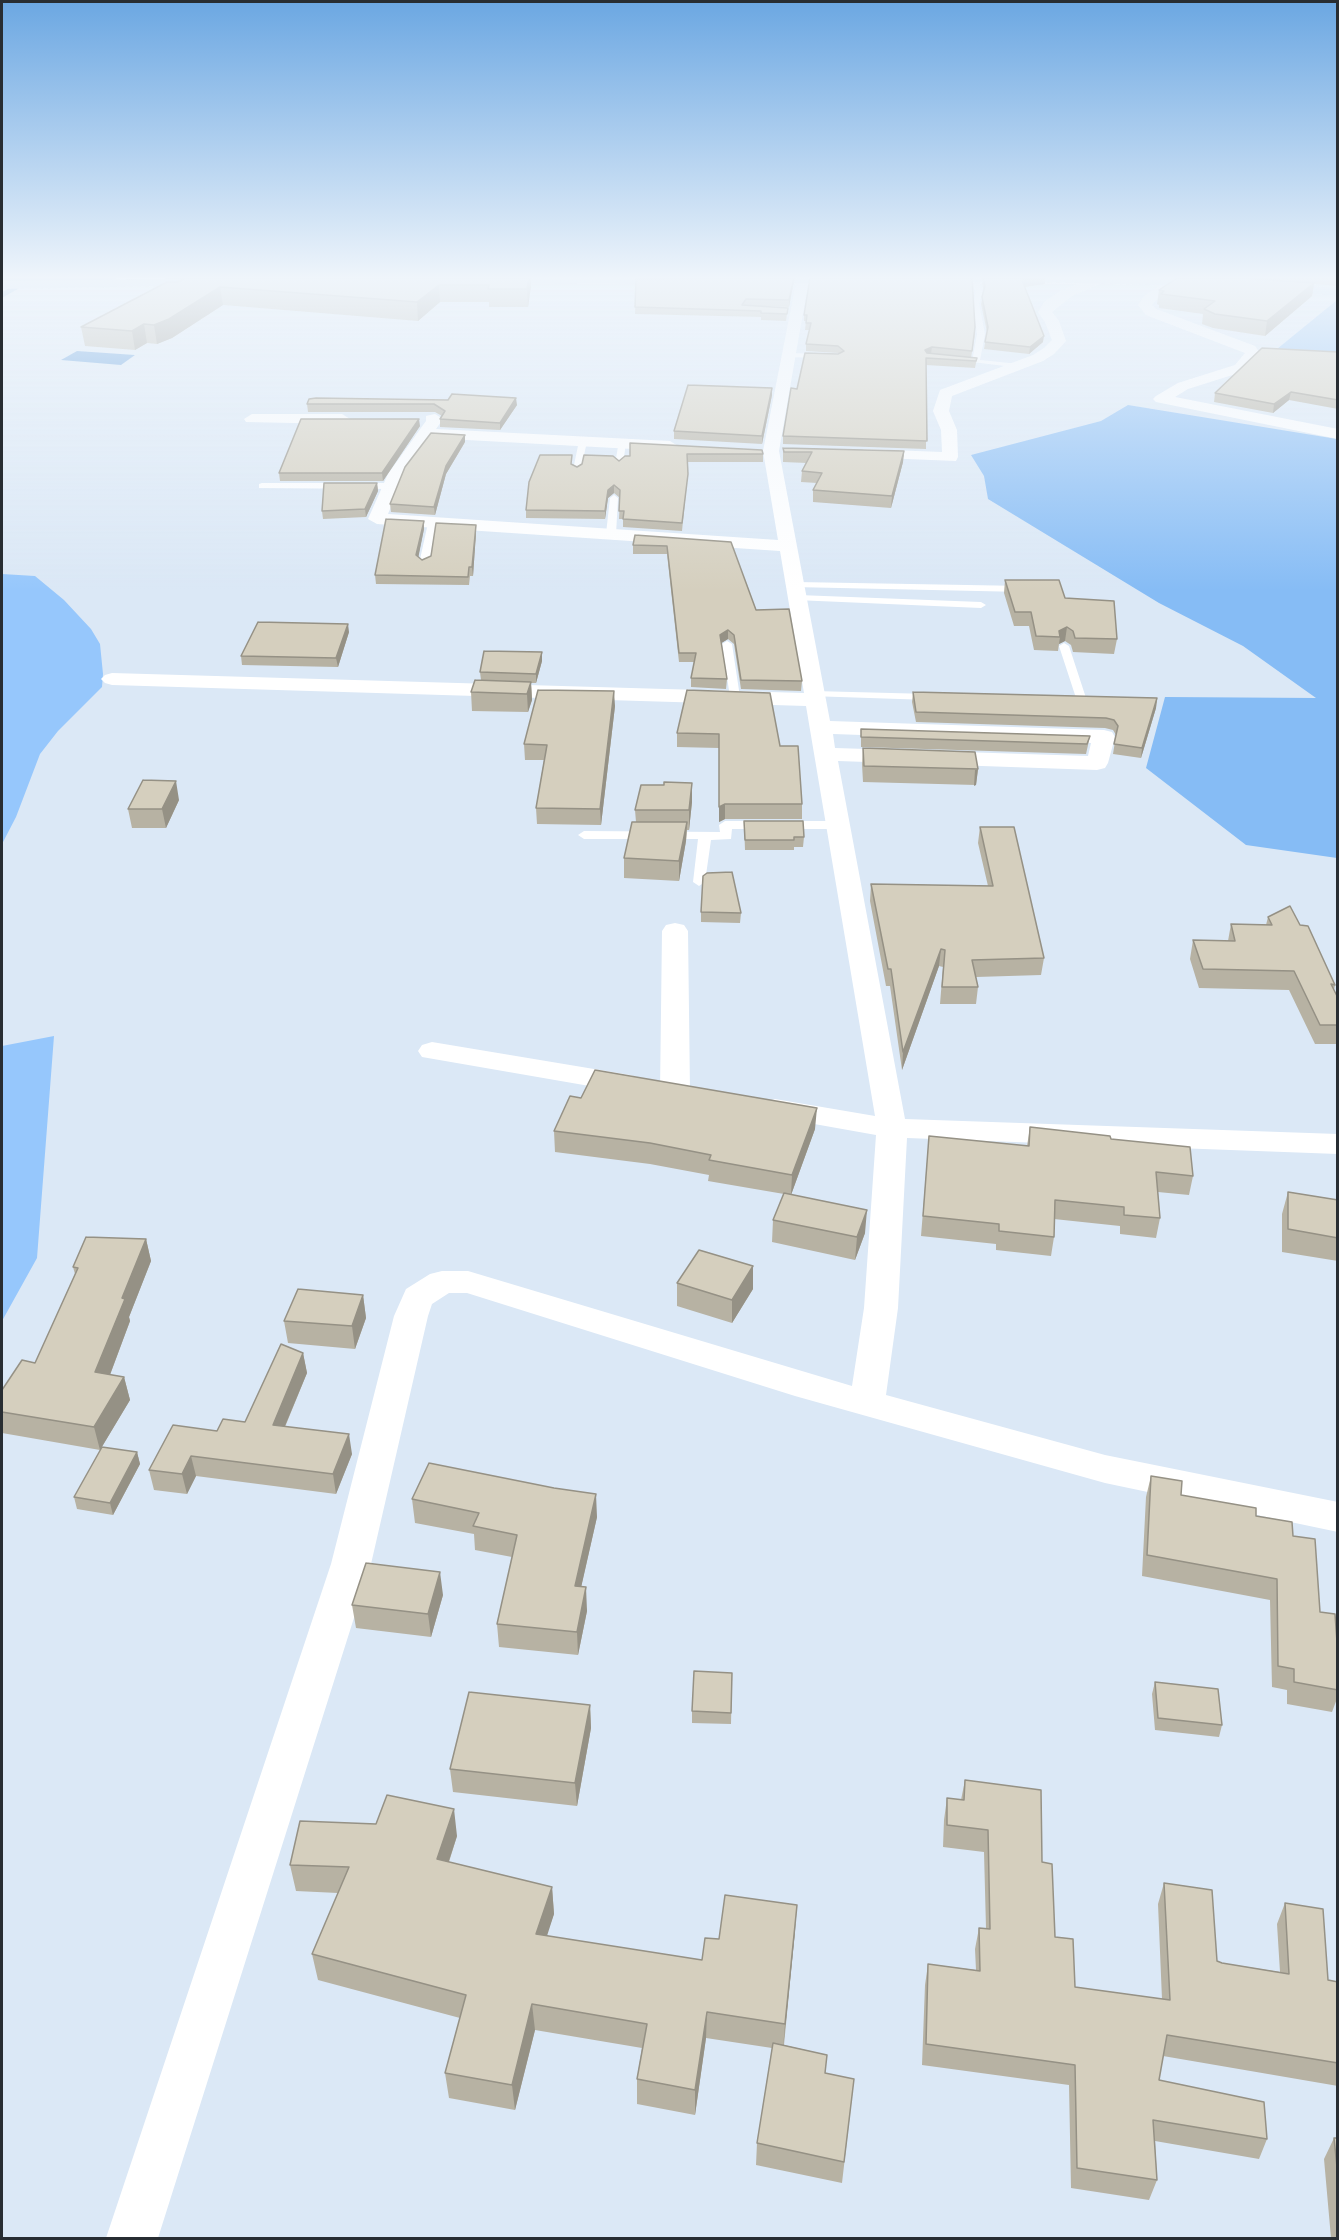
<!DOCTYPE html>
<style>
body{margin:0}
#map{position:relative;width:1339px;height:2240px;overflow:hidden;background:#dbe8f6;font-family:"Sofia Sans Condensed",sans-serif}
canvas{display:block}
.frame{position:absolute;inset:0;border:3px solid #282d32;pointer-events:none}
</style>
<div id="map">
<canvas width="1339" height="2240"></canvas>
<div class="frame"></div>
</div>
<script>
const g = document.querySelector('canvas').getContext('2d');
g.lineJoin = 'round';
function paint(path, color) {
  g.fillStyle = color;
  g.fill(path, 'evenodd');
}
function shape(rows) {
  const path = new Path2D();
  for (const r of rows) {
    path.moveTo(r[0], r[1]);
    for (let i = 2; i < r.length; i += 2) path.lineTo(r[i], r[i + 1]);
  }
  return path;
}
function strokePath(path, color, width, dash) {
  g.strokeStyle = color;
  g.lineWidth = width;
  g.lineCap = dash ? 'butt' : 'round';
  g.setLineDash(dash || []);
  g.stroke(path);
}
const green = shape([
 [2,574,35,576,64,600,91,629,100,644,103,674,102,687,58,731,40,754,16,817,2,844],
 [54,1036,37,1258,2,1321,2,1046]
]);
const forest = shape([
 [1337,300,1337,352,1277,349],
 [1128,405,1337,439,1337,858,1246,845,1146,768,1165,697,1316,698,1243,646,1159,603,988,499,984,476,971,455,1101,421]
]);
const water = shape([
 [77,351,135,355,121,365,61,360]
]);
const stream = shape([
 [2,281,113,278],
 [2,295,25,282]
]);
const service = shape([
 [972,278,978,278,982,292,979,304,985,334,980,360,1019,364,1022,368,972,362,977,334,973,304,976,292,972,278],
 [789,353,823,354,827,356,823,358,786,357,789,353],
 [583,439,587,441,581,470,577,473,573,470,579,441,583,439],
 [619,441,626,443,623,464,619,467,615,464,619,441],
 [262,483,392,483,396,486,392,489,259,488,259,484,262,483],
 [614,495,618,498,616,534,611,537,606,534,610,498,614,495],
 [432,520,436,523,429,564,424,567,419,564,428,523,432,520],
 [796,582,1024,586,1029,589,1024,592,793,587,791,585,796,582],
 [798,595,981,602,986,605,981,608,795,600,795,596,798,595],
 [727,641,732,644,740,697,735,700,730,697,722,644,727,641],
 [1064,643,1069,646,1087,701,1086,703,1077,701,1059,646,1064,643],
 [813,691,930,694,935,697,930,700,809,696,809,692,813,691],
 [725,821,837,821,843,825,837,829,732,829,731,839,711,840,705,882,699,886,693,882,698,839,584,839,578,835,584,831,720,832,719,825,725,821]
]);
const minor = shape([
 [797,278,809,278,779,451,830,721,1104,730,1112,732,1115,737,1108,763,1105,768,1097,770,838,761,905,1119,1338,1134,1338,1154,907,1138,898,1308,886,1395,1105,1455,1338,1502,1338,1532,1105,1483,795,1396,467,1293,449,1293,432,1304,428,1316,371,1564,158,2238,106,2238,331,1564,394,1316,406,1289,430,1274,442,1271,468,1271,852,1386,864,1308,876,1135,775,1117,764,1114,760,1108,764,1102,775,1099,875,1116,806,706,112,685,105,683,101,679,105,675,112,673,804,693,780,551,377,524,368,519,388,474,426,421,426,416,435,414,443,419,436,429,670,441,678,446,670,451,430,438,404,474,388,514,778,540,763,451,797,278],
 [833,734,1091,743,1088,756,835,748,833,734],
 [1096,278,1111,279,1072,296,1052,312,1059,321,1066,341,1054,354,1043,361,952,396,949,411,957,430,958,457,956,461,858,457,856,454,858,451,864,449,942,452,941,430,933,411,940,390,1033,355,1044,348,1052,340,1045,322,1038,312,1045,301,1062,290,1096,278],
 [1172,278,1180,278,1183,281,1154,302,1152,305,1156,309,1255,346,1260,353,1245,371,1188,389,1175,397,1338,429,1338,439,1156,402,1153,399,1156,396,1178,383,1235,365,1245,353,1146,315,1138,305,1144,296,1172,278],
 [252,414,342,414,350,419,342,424,246,422,244,419,252,414],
 [675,923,684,925,688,931,690,1092,685,1098,675,1101,665,1098,660,1092,662,931,666,925,675,923],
 [432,1042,630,1075,640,1078,645,1084,640,1090,630,1093,422,1057,418,1051,422,1045,432,1042]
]);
const secondary = shape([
 [229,278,232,281,225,285,2,289,2,281,229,278],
 [480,278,1185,278,1218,279,1225,283,1218,287,1044,282,486,284,481,283,480,278],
 [1269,283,1338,288,1338,296,1264,290,1262,287,1264,284,1269,283]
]);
const wall = shape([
 [186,278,531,278,531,286,528,307,489,307,489,302,440,302,418,321,223,305,172,338,157,344,147,343,135,350,85,346,81,327],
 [794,278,793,285,789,307,760,306,788,308,786,321,761,320,761,317,635,314,636,279],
 [983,278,1045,284,1025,287,1043,342,1029,354,984,349,987,332,981,304,984,291,982,284],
 [1177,278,1338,278,1338,286,1314,284,1312,296,1265,336,1213,328,1202,324,1203,314,1159,308,1159,305,1157,304,1159,290],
 [804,315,975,334,971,358,977,358,975,368,926,365,926,449,783,444,783,436,797,389,839,354,838,353,806,351,806,344,810,330,805,330,806,321,804,321],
 [1338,352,1338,409,1289,400,1273,413,1214,402,1215,393],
 [772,388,772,395,762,444,674,439,674,431],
 [448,400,517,405,500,430,440,427,440,419,442,416,435,412,308,412,307,404],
 [420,426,383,481,280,481,279,473],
 [465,442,446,474,435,515,391,512,390,504],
 [630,443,763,454,763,462,687,462,687,482,682,531,623,527,623,519,619,519,620,498,614,493,608,498,605,519,526,518,526,510,572,464,577,467,619,461,630,456],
 [783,448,904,451,903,462,891,508,813,502,813,490,817,483,801,482,802,471,807,463,783,462],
 [377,483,378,491,366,517,323,519,322,511],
 [424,521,424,529,418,557,422,560,431,556,476,525,476,533,473,576,470,576,469,585,376,584,375,575],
 [731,542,756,610,802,681,801,691,741,689,734,644,728,639,721,643,727,679,726,689,691,687,691,678,694,662,679,662,667,554,633,554,633,545],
 [1005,580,1065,598,1117,639,1114,654,1073,652,1071,645,1065,641,1059,644,1058,651,1034,650,1029,626,1014,626,1004,593],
 [349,632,338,667,242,665,241,656],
 [542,652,542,661,536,683,531,683,532,700,528,712,472,711,471,692,481,680,480,672],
 [687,690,780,746,802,804,802,819,725,819,719,822,719,748,677,747,677,733],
 [913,692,1157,698,1156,708,1141,758,1113,754,1116,735,1113,730,1105,728,916,722,912,702],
 [615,706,601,825,537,824,536,808,544,760,525,760,524,744],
 [861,729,1090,736,1086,754,861,747],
 [863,748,978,769,976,785,863,782,862,764],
 [692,783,692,802,689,830,687,830,686,841,679,881,624,878,624,858,636,822,635,810,664,785],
 [179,800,166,828,132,828,128,809],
 [744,821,804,837,803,847,794,847,794,850,745,850],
 [980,827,1044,958,1041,975,976,977,978,987,976,1004,940,1004,943,967,939,966,902,1070,890,986,886,986,870,901,871,884,988,886,978,843],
 [701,912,741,913,740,923,701,922],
 [1268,917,1300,925,1335,985,1334,990,1338,998,1338,1044,1315,1044,1289,990,1199,988,1190,959,1193,940,1228,941,1231,924,1266,925],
 [1030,1127,1111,1139,1193,1176,1189,1195,1158,1192,1160,1218,1156,1238,1120,1234,1120,1226,1054,1219,1054,1237,1051,1256,996,1250,996,1244,921,1236,929,1136,1027,1146],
 [815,1129,791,1195,865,1233,855,1260,772,1242,773,1220,784,1194,708,1181,709,1175,650,1164,555,1152,554,1131],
 [1288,1192,1338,1200,1338,1261,1282,1252,1282,1214],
 [146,1239,151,1261,129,1317,130,1321,110,1375,124,1377,130,1400,100,1450,2,1433,2,1390,35,1363,75,1274,73,1267],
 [677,1283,753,1289,732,1323,677,1306],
 [363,1295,366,1318,355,1349,288,1343,284,1321],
 [303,1353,307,1373,285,1427,352,1454,336,1494,196,1476,187,1494,154,1490,149,1470,217,1431,245,1422],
 [137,1452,140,1464,113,1515,77,1509,74,1497],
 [1151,1476,1181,1495,1256,1516,1293,1536,1320,1612,1338,1656,1338,1696,1332,1712,1287,1704,1287,1690,1272,1687,1270,1600,1142,1576,1146,1497],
 [412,1499,597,1517,581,1587,587,1611,578,1655,499,1647,497,1624,512,1557,475,1550,474,1534,415,1523],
 [443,1595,431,1637,356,1628,352,1605],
 [732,1673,731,1724,692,1723,692,1711],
 [1155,1682,1222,1725,1219,1737,1155,1730,1152,1694],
 [590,1705,591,1728,577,1806,453,1792,450,1769],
 [965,1780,1042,1862,1055,1937,1075,1987,1162,1999,1158,1904,1164,1883,1217,1961,1222,1963,1280,1972,1277,1924,1285,1903,1328,1980,1338,1982,1338,2086,1163,2056,1159,2080,1267,2139,1259,2159,1155,2141,1157,2180,1149,2200,1071,2188,1069,2085,922,2065,925,1985,928,1964,976,1970,975,1949,979,1928,986,1928,984,1852,943,1847,944,1820,947,1798,961,1800],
 [457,1836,449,1862,552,1887,554,1914,546,1936,702,1960,719,1939,795,1931,784,2045,827,2055,825,2073,854,2079,842,2183,756,2165,757,2143,772,2048,706,2038,695,2115,637,2104,637,2079,642,2048,535,2030,515,2110,449,2098,445,2073,460,2018,318,1980,312,1954,338,1893,296,1891,290,1865],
 [1334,2138,1338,2138,1338,2238,1331,2238,1324,2159]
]);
const shadedWall = shape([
 [529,278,531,278,531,286,528,307,527,289],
 [794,278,793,285,789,307,789,300],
 [1045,278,1045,284,1022,287,1022,280],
 [1314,283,1312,296,1265,336,1267,321],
 [439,285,440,302,418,321,417,302],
 [220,287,223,305,172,338,157,344,154,325],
 [144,324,147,343,135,350,132,331],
 [1044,336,1043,342,1029,354,1030,347],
 [932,347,931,354,925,357,925,350],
 [772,388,772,395,762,444,762,436],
 [1291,392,1289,400,1273,413,1274,404],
 [516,398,517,405,500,430,500,423],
 [419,419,420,426,383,481,382,473],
 [465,435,465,442,446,474,435,515,434,507,446,466],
 [904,451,903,462,891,508,892,496],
 [377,483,378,491,366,517,365,509],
 [614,485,614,493,608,498,605,519,605,511,608,490],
 [424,521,424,529,417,564,416,555],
 [476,525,476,533,473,576,472,567],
 [348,624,349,632,338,667,336,658],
 [1067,627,1065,641,1059,644,1060,637,1059,631],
 [728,630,728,639,720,644,720,635],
 [542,652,542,661,536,683,536,674],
 [531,682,532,700,528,712,527,694],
 [614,691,615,706,601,825,600,809],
 [1157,698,1156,708,1141,758,1142,748],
 [978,769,976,785,974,786,975,770],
 [176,781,179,800,166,828,162,809],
 [692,783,692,802,689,830,689,810],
 [725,804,725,819,719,822,719,807],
 [687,822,686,841,679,881,679,861],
 [941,949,939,966,902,1070,903,1052],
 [817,1108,815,1129,791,1195,792,1175],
 [867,1210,865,1233,855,1260,857,1237],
 [146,1239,151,1261,129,1317,130,1321,102,1396,95,1372,122,1298],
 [753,1266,753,1289,732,1323,732,1300],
 [363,1295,366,1318,355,1349,352,1326],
 [303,1353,307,1373,277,1445,273,1425],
 [124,1377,130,1400,100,1450,94,1427],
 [349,1434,352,1454,336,1494,333,1474],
 [137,1452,140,1464,113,1515,110,1503],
 [191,1456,196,1476,187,1494,182,1474],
 [596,1494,597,1517,576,1610,575,1586],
 [440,1572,443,1595,431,1637,428,1614],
 [586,1587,587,1611,578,1655,577,1632],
 [590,1705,591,1728,577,1806,575,1783],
 [454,1809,457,1836,441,1885,437,1859],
 [552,1887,554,1914,539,1961,536,1934],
 [797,1905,795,1931,783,2049,785,2024],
 [532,2004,535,2030,515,2110,512,2085],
 [707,2012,706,2038,695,2115,695,2090]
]);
const building = shape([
 [186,278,529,278,527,289,488,289,489,285,439,285,417,302,220,287,169,319,154,325,144,324,132,331,81,327,167,282,177,282,186,278],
 [794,278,789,300,746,299,742,305,788,308,787,314,761,313,761,311,635,307,636,279,794,278],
 [810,278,972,278,975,327,972,351,932,347,925,350,927,353,977,358,976,361,926,358,927,441,783,436,791,388,797,389,805,353,838,354,844,351,838,346,806,344,811,323,806,323,807,315,804,315,810,278],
 [983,278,1045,278,1022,280,1044,336,1030,347,985,342,988,327,982,297,985,286,983,278],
 [1177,278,1242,278,1314,283,1267,321,1215,314,1204,309,1215,301,1161,294,1164,291,1159,290,1177,278],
 [1262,348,1338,352,1338,400,1291,392,1274,404,1215,393,1262,348],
 [688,385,772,388,762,436,674,431,688,385],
 [452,394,516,398,500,423,440,419,445,411,434,404,307,404,309,399,316,398,448,400,452,394],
 [301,419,419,419,382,473,279,473,301,419],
 [431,433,465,435,446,466,434,507,390,504,405,467,431,433],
 [630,443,762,450,763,454,687,454,688,474,682,523,623,519,624,511,619,511,620,490,614,485,608,490,605,511,526,510,529,482,540,455,572,455,571,464,577,467,582,464,584,455,613,456,619,461,625,456,630,456,630,443],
 [783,448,904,451,892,496,813,490,822,473,802,471,812,452,784,452,783,448],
 [324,483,377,483,365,509,322,511,324,483],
 [386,519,424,521,416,555,422,560,431,556,436,523,476,525,472,567,469,567,468,577,375,575,386,519],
 [635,535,731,542,756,610,789,609,802,681,741,680,734,635,728,630,720,635,727,679,691,678,696,653,679,653,667,546,633,545,635,535],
 [1005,580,1059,580,1065,598,1114,601,1117,639,1075,638,1073,631,1067,627,1059,631,1060,637,1036,636,1031,612,1015,612,1005,580],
 [258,622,348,624,336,658,241,656,258,622],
 [484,651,542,652,536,674,480,672,484,651],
 [475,680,531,682,527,694,471,692,475,680],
 [538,690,614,691,600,809,536,808,547,745,524,744,538,690],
 [687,690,770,693,780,746,798,746,802,804,725,804,719,807,719,734,677,733,687,690],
 [913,692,1157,698,1142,748,1114,744,1118,726,1114,720,1106,718,916,712,913,692],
 [861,729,1090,736,1087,744,861,737,861,729],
 [863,748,975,752,978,769,864,766,863,748],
 [143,780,176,781,162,809,128,809,143,780],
 [664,782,692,783,689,810,635,810,641,785,664,785,664,782],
 [744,821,803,821,804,837,794,837,794,840,745,840,744,821],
 [632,822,687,822,679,861,624,858,632,822],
 [980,827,1014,827,1044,958,972,960,978,987,942,987,945,950,941,949,903,1052,891,969,888,969,871,884,993,886,980,827],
 [732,872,741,913,701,912,703,876,707,873,732,872],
 [1290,906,1300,925,1308,926,1335,985,1331,984,1338,998,1338,1025,1320,1025,1294,971,1203,969,1193,940,1235,941,1231,924,1272,925,1268,917,1290,906],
 [595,1070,817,1108,792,1175,709,1160,711,1155,650,1143,554,1131,570,1096,581,1098,595,1070],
 [1030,1127,1110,1136,1111,1139,1190,1147,1193,1176,1156,1172,1160,1218,1124,1215,1124,1207,1055,1200,1054,1237,999,1231,999,1224,923,1216,929,1136,1029,1146,1030,1127],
 [1288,1192,1338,1200,1338,1238,1288,1229,1288,1192],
 [784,1193,867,1210,857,1237,773,1220,784,1193],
 [86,1237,146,1239,122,1298,125,1299,95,1372,124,1377,94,1427,2,1412,2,1390,22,1360,35,1363,78,1268,73,1267,86,1237],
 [699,1250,753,1266,732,1300,677,1283,699,1250],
 [298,1289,363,1295,352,1326,284,1321,298,1289],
 [281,1344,303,1353,273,1425,349,1434,333,1474,191,1456,182,1474,149,1470,173,1425,217,1431,223,1419,245,1422,281,1344],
 [102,1447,137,1452,110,1503,74,1497,102,1447],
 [429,1463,554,1488,596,1494,575,1586,586,1587,577,1632,497,1624,517,1535,473,1526,479,1513,412,1499,429,1463],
 [1151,1476,1182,1481,1181,1495,1256,1508,1256,1516,1292,1522,1293,1536,1315,1539,1320,1612,1335,1614,1338,1656,1338,1690,1294,1682,1294,1669,1278,1666,1277,1579,1147,1555,1151,1476],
 [366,1563,440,1572,428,1614,352,1605,366,1563],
 [694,1671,732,1673,731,1713,692,1711,694,1671],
 [1155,1682,1218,1689,1222,1725,1158,1718,1155,1682],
 [469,1692,590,1705,575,1783,450,1769,469,1692],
 [965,1780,1041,1790,1042,1862,1052,1864,1055,1937,1073,1939,1075,1987,1170,2000,1164,1883,1212,1890,1217,1961,1222,1963,1289,1974,1285,1903,1323,1909,1328,1980,1338,1982,1338,2063,1167,2035,1159,2080,1264,2102,1267,2139,1153,2120,1157,2180,1077,2168,1075,2065,926,2044,928,1964,980,1971,979,1928,990,1929,988,1830,947,1825,947,1798,964,1800,965,1780],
 [387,1795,454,1809,437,1859,552,1887,536,1934,702,1960,705,1938,719,1939,725,1895,797,1905,785,2024,707,2012,695,2090,637,2079,647,2024,532,2004,512,2085,445,2073,466,1995,312,1954,349,1867,290,1865,300,1821,376,1824,387,1795],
 [773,2043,827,2055,825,2073,854,2079,844,2162,757,2143,773,2043],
 [1334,2138,1338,2138,1338,2177,1334,2138]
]);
paint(green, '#96c7fc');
paint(forest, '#86bcf5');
paint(water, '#5093d9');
strokePath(stream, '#5093d9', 5);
paint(service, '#fff');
paint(minor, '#fff');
paint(secondary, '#c4e1fd');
paint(wall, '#b7b2a3');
paint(shadedWall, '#959185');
paint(building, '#d5cfbe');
strokePath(building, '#959185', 1.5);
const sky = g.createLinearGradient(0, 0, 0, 591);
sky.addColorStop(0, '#6ba7e2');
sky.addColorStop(0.47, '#eff5fb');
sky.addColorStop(1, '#eff5fb00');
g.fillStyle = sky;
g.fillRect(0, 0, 1339, 591);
</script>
